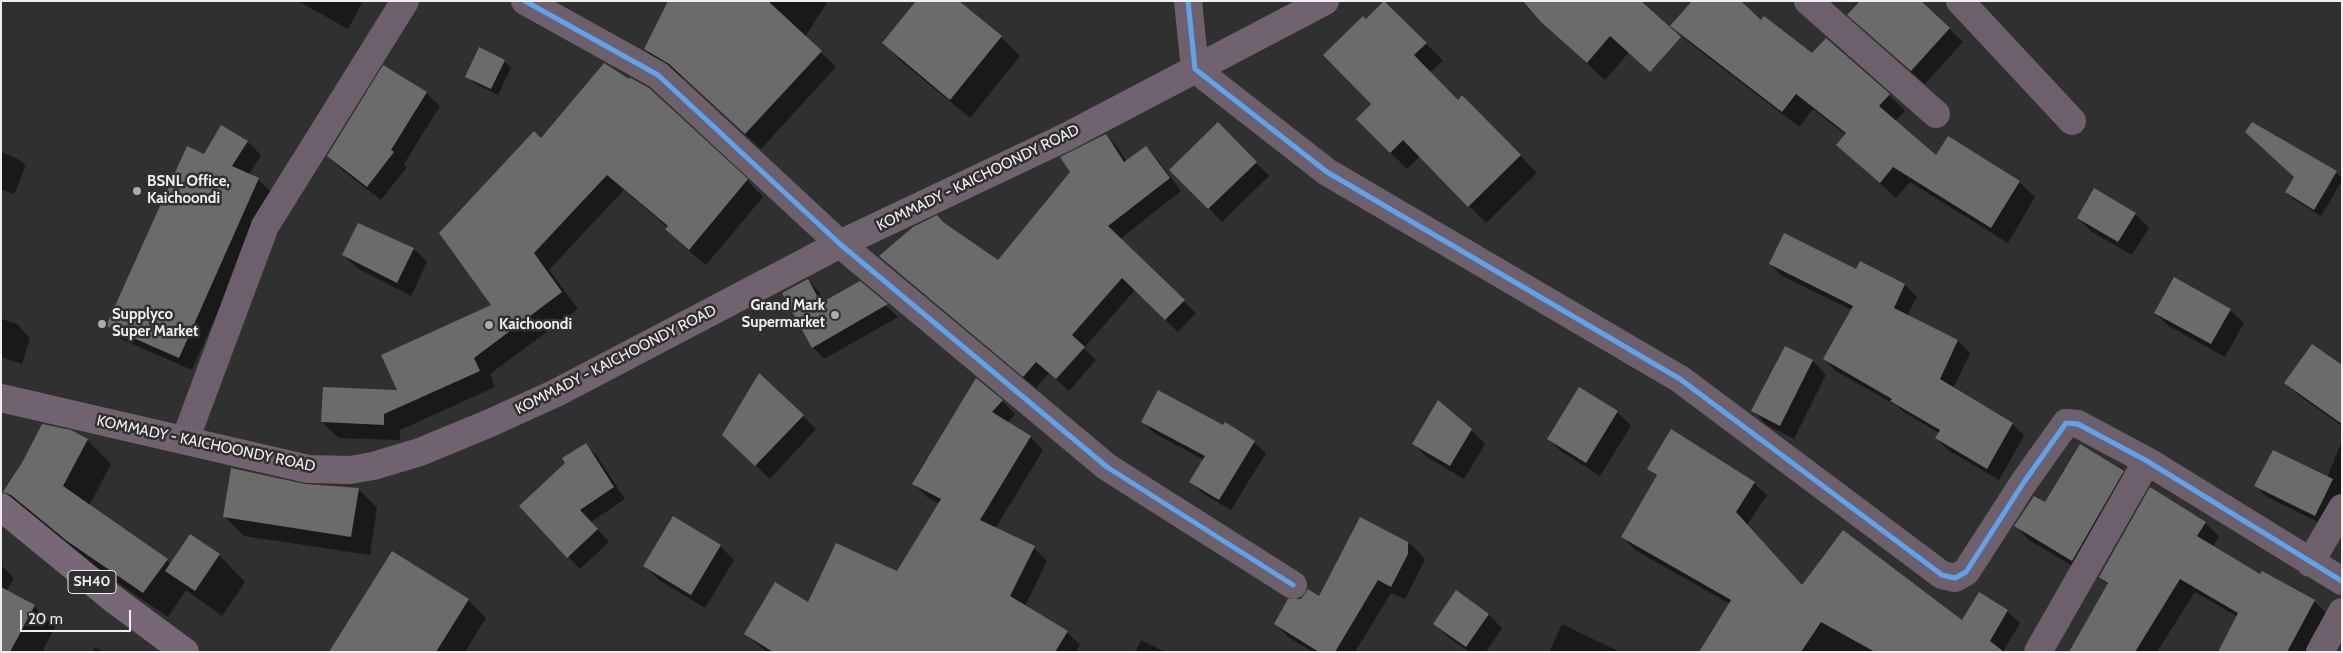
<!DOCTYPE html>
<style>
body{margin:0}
#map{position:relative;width:2343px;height:653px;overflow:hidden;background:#303030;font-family:Cabin,sans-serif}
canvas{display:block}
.frame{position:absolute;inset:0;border:2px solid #f0eff0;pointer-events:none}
.scale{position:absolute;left:20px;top:610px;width:111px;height:22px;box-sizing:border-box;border:2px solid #f0eff0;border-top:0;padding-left:6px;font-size:15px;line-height:18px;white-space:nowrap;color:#f0eff0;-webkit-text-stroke:4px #312f30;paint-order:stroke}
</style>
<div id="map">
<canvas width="2343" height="653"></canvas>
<div class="frame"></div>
<div class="scale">20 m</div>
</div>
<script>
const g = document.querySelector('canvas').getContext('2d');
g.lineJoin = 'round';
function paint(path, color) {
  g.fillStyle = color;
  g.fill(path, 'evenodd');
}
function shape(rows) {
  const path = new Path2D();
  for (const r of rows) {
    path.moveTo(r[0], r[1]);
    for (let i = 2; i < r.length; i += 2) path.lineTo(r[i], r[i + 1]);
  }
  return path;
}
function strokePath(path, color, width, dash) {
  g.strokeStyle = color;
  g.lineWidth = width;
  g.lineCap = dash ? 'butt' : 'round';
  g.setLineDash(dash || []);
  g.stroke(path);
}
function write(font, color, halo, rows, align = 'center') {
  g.font = font + ' Cabin,sans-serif';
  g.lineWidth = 5;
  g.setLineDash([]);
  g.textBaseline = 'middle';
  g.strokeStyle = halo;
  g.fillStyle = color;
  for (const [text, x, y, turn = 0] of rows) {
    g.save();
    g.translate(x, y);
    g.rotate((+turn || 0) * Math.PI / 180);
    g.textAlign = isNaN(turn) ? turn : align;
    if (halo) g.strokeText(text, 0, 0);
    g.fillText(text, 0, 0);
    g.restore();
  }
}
const shadow = shape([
 [298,1,363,1,348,29],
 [688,1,828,1,805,37,836,67,761,149,685,79,660,64,645,49],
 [957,1,1001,37,1020,56,970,118,902,62,883,43],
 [1588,1,1631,50,1605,80,1561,39],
 [1920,1,1963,42,1925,84,1863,28],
 [1385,2,1443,61,1430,72,1458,101,1479,113,1537,173,1486,223,1420,156,1407,169,1390,152,1373,104,1366,21],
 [1761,22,1813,55,1889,95,1905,111,1895,121,1936,157,2019,182,2035,197,2008,243,1910,182,1896,198,1838,145,1846,135,1813,109,1799,127,1687,41,1671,26],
 [504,61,511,68,498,95,474,83,467,76],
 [426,93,440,106,404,164,407,167,381,200,342,170,329,156],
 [1218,124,1269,176,1222,222,1171,170],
 [1106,135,1118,148,1127,162,1146,148,1158,160,1181,191,1120,239,1196,313,1178,332,1135,290,1084,348,1096,360,1069,391,1049,373,1036,388,880,256,945,225,998,261],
 [541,140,747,180,763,197,706,265,683,246,667,229,668,228,624,190,549,270,578,309,490,374,495,387,400,430,400,440,339,438,322,422,399,391,493,305],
 [248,142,261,155,249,175,258,179,271,192,192,370,121,339,108,326,205,155],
 [1,152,18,159,26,166,14,194,1,189],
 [2336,172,2342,178,2342,181,2321,216,2293,199,2286,192],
 [2135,214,2149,228,2132,255,2092,232,2078,218],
 [414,249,427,262,411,296,357,268,343,255],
 [1860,263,1905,285,1917,297,1907,316,1958,341,1970,353,1953,389,2013,424,2024,436,1999,480,1948,450,1936,438,1939,433,1904,412,1897,406,1836,371,1824,359,1852,310,1782,276,1770,264,1856,270],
 [808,280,819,292,825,302,860,283,898,317,824,359,813,347],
 [2230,310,2244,323,2225,357,2169,326,2155,313],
 [1,319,17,324,30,338,22,364,1,357],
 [1786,348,1813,361,1826,375,1794,439,1767,425,1753,411],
 [2342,367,2342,426,2297,394,2286,383],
 [1002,401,1015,414,1007,423,1030,437,1043,450,995,529,1034,548,1047,561,1025,606,1067,632,1080,645,1076,652,767,652,745,634,808,603,898,572,940,504,927,497,914,484],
 [1617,412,1631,426,1600,476,1562,452,1548,439],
 [803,416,816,429,770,479,737,448],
 [1143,422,1254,442,1266,453,1231,510,1202,493,1191,481,1204,460,1154,433],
 [1471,430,1485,444,1464,479,1427,457,1414,444],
 [87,440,111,464,89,506,171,564,219,555,245,582,222,616,186,590,168,617,92,565,28,516,4,491],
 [2342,440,2342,507,2326,526,2267,497,2256,486,2327,478],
 [585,444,597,456,625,499,591,522,609,542,580,569,521,506],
 [1649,469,1754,483,1767,495,1747,525,1802,586,1962,622,2007,611,2020,623,2003,652,1700,652,1730,604,1635,550,1623,537,1657,477],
 [2123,472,2137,485,2086,574,2029,540,2016,526,2045,504],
 [304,486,358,489,377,508,370,555,244,536,225,517],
 [1361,519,1412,545,1425,559,1405,599,1391,593,1355,652,1313,652,1288,637,1275,623,1320,598],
 [2205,523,2219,536,2213,547,2261,575,2314,601,2328,615,2308,652,2219,652,2238,617,2195,592,2157,652,2070,652,2109,586,2100,577],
 [720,546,734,560,705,608,659,580,645,566],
 [1,565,14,578,6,592,34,606,55,627,42,652,1,652],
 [468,600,486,618,465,652,330,652],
 [1489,615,1502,628,1486,652,1469,652,1448,637,1435,624],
 [1562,624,1620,652,1549,652],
 [1141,640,1165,652,1135,652],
 [95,647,103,652,92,652]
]);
const building = shape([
 [668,1,768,1,822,51,745,134,669,64,644,49],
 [916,1,959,1,1002,36,950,100,882,43],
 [1384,1,1427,43,1414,55,1458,100,1462,95,1521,155,1468,207,1403,140,1390,153,1356,119,1371,104,1323,55,1363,16,1366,19],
 [1523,1,1641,1,1681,37,1650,72,1610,36,1587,63,1541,22],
 [1692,1,1741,1,1761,20,1764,16,1812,53,1826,38,1890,94,1879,106,1936,155,1948,136,2020,181,1991,228,1893,167,1880,183,1836,145,1846,133,1796,94,1782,112,1670,26],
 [1860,1,1921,1,1950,28,1911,71,1847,15],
 [479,47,505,60,491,89,465,77],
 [604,63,629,79,629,77,649,88,748,179,689,250,665,229,668,226,607,175,534,253,562,292,474,358,480,371,384,414,384,425,321,422,323,387,397,390,381,355,491,305,439,233,534,131,541,138],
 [383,65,427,92,391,150,394,152,367,187,327,156],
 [1218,122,1257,162,1208,209,1169,170],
 [2252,122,2337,171,2314,210,2285,192,2294,177,2245,132],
 [221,125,248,141,232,166,259,178,179,358,106,326,187,146,204,154],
 [1106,134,1124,162,1146,146,1170,178,1108,226,1185,300,1165,320,1122,278,1072,335,1085,347,1056,379,1036,362,1023,377,879,256,913,227,937,215,943,222,998,260,1070,172,1060,157],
 [2094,188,2136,213,2118,242,2077,218],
 [358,223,414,248,397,283,342,255],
 [1784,233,1856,269,1860,261,1905,284,1894,308,1958,340,1940,379,2013,423,1987,469,1935,438,1940,430,1890,401,1892,399,1823,359,1853,306,1769,264],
 [2174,277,2231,309,2211,344,2154,313],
 [808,279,821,303,860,281,888,304,812,348,782,293],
 [2312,344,2342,365,2342,424,2284,383],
 [1785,346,1813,360,1780,426,1751,411],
 [759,373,804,415,755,466,722,435],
 [976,378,1003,400,992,412,1031,436,980,520,1035,546,1010,596,1068,631,1055,652,773,652,744,634,775,582,808,602,836,543,897,571,941,499,912,484],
 [1579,387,1618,411,1586,463,1547,439],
 [1158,390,1223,425,1225,422,1255,441,1219,500,1189,482,1205,456,1141,422],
 [1438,400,1472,429,1450,466,1412,444],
 [42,424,71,430,88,439,63,486,168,559,143,593,67,541,11,495,3,492,23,461],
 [1671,429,1755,482,1736,512,1802,585,1843,530,1962,620,1979,592,2008,610,1990,641,2004,652,1875,652,1821,622,1801,652,1699,652,1731,600,1621,537,1657,475,1647,469],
 [586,443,614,487,580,510,598,529,567,558,519,506,565,463,562,458],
 [2080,444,2124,471,2072,561,2014,526,2034,496,2045,502],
 [2273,450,2333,479,2315,516,2254,486],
 [231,468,305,484,359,488,351,537,223,517],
 [2150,487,2206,522,2197,536,2260,574,2262,571,2315,600,2287,652,2218,652,2238,613,2180,579,2135,652,2069,652,2108,583,2099,577],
 [673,516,721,545,691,595,643,566],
 [1360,517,1408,542,1408,554,1391,587,1378,580,1335,652,1319,652,1274,624,1288,599,1301,599,1308,589,1319,596],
 [190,534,220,554,195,591,165,571],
 [392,551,469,599,436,652,329,652],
 [1,587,35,605,10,652,1,652],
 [1456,590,1489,614,1466,647,1433,624]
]);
const minor = shape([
 [525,1,658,75,840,244,1107,467,1293,585],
 [1188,1,1195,69,1327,172,1680,379,1942,575,1955,578,1966,572,2024,482,2066,423,2078,424,2147,461,2342,581],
 [1808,1,1936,114],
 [1960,1,2072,121],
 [185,440,265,226,405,1],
 [2310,563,2342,508],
 [2038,652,2147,461],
 [2320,652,2342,612]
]);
const secondary = shape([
 [1,398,308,469,350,470,373,466,420,452,490,423,556,393,840,244,1066,137,1325,1]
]);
const primary = shape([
 [1,507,112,598,185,652]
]);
const cycleway = shape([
 [525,1,658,75,840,244,1107,467,1293,585],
 [1188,1,1195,69,1327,172,1680,379,1942,575,1955,578,1966,572,2024,482,2066,423,2078,424,2147,461,2342,581]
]);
const markers = [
 [137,191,5,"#adacad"],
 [835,315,5,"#adacad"],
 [102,324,5,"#adacad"],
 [489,325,5,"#adacad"]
];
const shields = [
 [92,582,48]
];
const shieldNames = [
 ["SH40",92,582]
];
const streetNames = [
 ["KOMMADY - KAICHOONDY ROAD",978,178,-26],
 ["KOMMADY - KAICHOONDY ROAD",616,360,-27],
 ["KOMMADY - KAICHOONDY ROAD",206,444,12]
];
const poiNames = [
 ["BSNL Office,",147,182],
 ["Kaichoondi",147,199],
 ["Grand Mark",825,306,"right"],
 ["Supermarket",825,323,"right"],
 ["Supplyco",112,315],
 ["Super Market",112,332],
 ["Kaichoondi",499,325]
];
paint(shadow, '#0007');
paint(building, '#6b6b6b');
strokePath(minor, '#6d606c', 28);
strokePath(secondary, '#71626f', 28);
strokePath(primary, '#786877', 28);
strokePath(cycleway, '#60a3ed', 5);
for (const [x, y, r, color] of markers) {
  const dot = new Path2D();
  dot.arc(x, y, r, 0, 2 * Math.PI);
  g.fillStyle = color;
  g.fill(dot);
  strokePath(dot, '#312f30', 2);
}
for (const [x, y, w] of shields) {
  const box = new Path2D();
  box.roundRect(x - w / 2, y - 11.5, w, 23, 4);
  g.fillStyle = '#312f30';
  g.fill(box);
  strokePath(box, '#f0eff0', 1);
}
write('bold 14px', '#f0eff0', null, shieldNames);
write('15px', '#f0eff0', '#312f30', streetNames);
write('bold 15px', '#f0eff0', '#312f30', poiNames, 'left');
</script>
